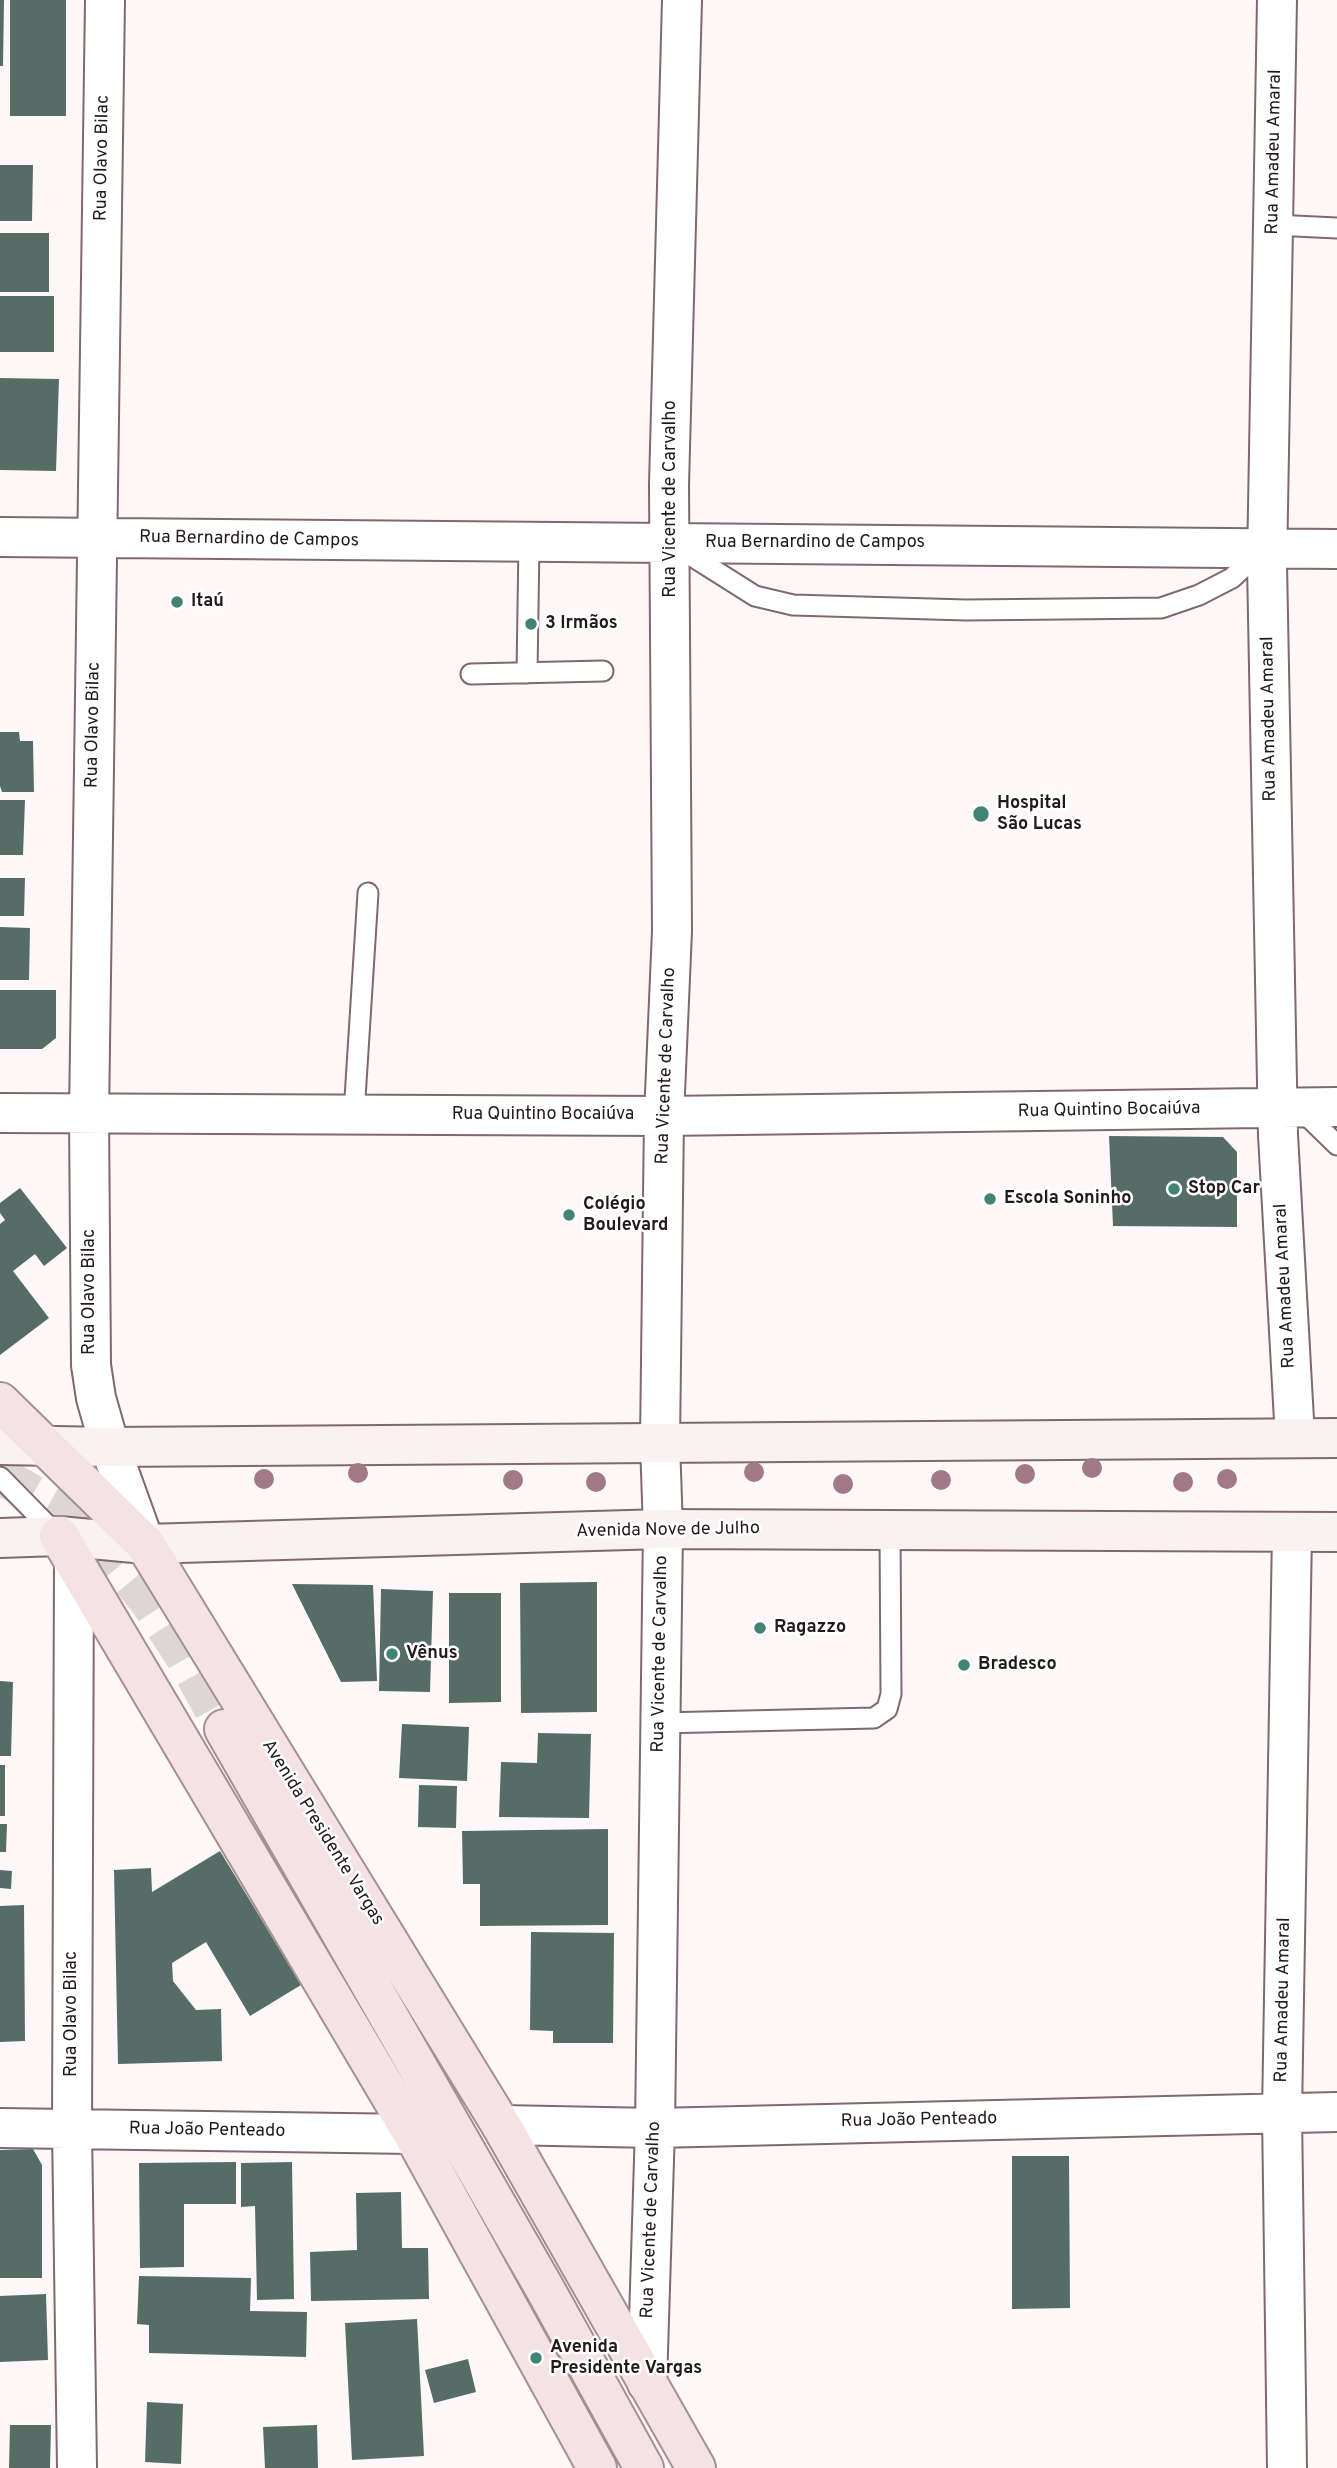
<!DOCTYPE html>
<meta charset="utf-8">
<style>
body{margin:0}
canvas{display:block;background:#fdf7f8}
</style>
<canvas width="1337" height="2468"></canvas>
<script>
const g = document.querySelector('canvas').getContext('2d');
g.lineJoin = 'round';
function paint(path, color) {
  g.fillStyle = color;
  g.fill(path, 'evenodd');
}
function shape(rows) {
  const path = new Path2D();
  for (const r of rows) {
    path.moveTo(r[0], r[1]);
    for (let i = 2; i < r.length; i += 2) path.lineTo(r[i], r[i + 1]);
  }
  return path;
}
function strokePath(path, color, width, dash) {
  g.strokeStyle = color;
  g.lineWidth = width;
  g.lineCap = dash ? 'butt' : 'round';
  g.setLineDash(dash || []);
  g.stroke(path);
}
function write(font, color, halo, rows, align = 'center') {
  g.font = font + ' Overpass,sans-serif';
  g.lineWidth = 5;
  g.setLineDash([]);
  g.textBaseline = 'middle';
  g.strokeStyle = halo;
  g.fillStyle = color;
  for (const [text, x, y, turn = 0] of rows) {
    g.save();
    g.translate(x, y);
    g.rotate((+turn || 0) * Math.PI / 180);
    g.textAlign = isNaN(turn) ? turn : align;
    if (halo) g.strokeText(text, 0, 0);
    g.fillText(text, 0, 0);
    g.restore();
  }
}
const building = shape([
 [0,0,4,0,3,66,0,66],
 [10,0,66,0,66,116,10,116],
 [0,165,33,165,32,221,0,221],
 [0,233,49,233,49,292,0,292],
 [0,296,54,296,54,352,0,352],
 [0,378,59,379,56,471,0,470],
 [0,732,19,732,20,741,33,741,34,792,2,792,0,786],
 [0,800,25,800,23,855,0,855],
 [0,878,25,878,24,916,0,916],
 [0,927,30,928,29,980,0,980],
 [0,990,56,990,56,1038,42,1049,0,1049],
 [1109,1136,1223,1137,1237,1152,1237,1227,1113,1226],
 [20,1188,67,1248,44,1266,35,1254,13,1271,49,1318,0,1355,0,1224,5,1220,0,1213,0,1203],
 [597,1582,597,1712,521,1713,520,1583],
 [292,1584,373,1585,377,1681,341,1682],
 [381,1589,433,1591,430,1692,379,1691],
 [449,1593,501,1593,501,1702,449,1703],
 [0,1681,13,1682,11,1756,0,1756],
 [402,1724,469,1727,467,1781,399,1778],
 [538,1733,591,1734,589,1818,499,1817,501,1762,537,1763],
 [0,1765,5,1765,5,1816,0,1816],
 [419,1785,457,1786,456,1828,418,1827],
 [0,1824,7,1824,6,1852,0,1852],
 [608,1829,608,1925,480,1926,480,1884,463,1884,462,1831],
 [220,1851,301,1985,250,2016,206,1942,172,1963,173,1981,196,2010,221,2009,222,2061,118,2064,114,1870,151,1868,152,1892],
 [0,1870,12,1871,11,1889,0,1888],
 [24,1905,25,2041,0,2042,0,1906],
 [531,1932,614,1933,613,2043,553,2043,553,2031,530,2030],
 [33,2149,42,2165,42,2278,0,2278,0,2150],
 [1012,2156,1069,2156,1070,2308,1012,2309],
 [236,2162,236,2204,184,2204,184,2267,140,2268,139,2163],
 [292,2162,294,2299,257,2300,255,2206,241,2207,241,2163],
 [401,2192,402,2248,428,2248,429,2299,311,2301,310,2252,357,2250,356,2193],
 [139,2276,251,2278,250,2311,307,2312,306,2357,149,2353,149,2325,137,2324],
 [46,2294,48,2360,0,2362,0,2296],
 [417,2319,424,2456,352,2460,345,2323],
 [468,2359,476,2392,434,2403,425,2370],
 [147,2402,183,2404,181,2464,145,2462],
 [10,2425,51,2425,50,2468,9,2468],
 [317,2425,318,2468,265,2468,263,2427]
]);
const primaryTunnel = shape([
 [0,1475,73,1517,94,1535,148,1601,185,1658,224,1729]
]);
const lane = shape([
 [1274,225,1337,228],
 [679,548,755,596,793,605,966,610,1161,608,1199,595,1232,578,1261,551],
 [527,673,529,543],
 [471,674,603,671],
 [1300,1109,1337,1145],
 [354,1114,368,893],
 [0,1477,58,1536],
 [660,1723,874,1718,887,1709,891,1694,890,1530]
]);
const street = shape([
 [105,0,89,1115,91,1365,96,1398,110,1447,145,1544],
 [1277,0,1267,564,1278,1135,1295,1438],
 [0,537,1337,549],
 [0,1113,664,1116,1337,1107],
 [74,1560,72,2129,77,2468],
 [501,2125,655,2128,1337,2112],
 [0,2128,413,2134],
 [647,2383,655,2128,663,1529,660,1443,664,1116,672,931,669,485,682,0],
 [1287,2468,1282,2113,1292,1533]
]);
const secondary = shape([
 [0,1445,110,1447,1337,1438],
 [0,1538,59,1536,145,1544,663,1529,1337,1532]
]);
const primary = shape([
 [0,1402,145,1544,501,2125,696,2468],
 [59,1536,413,2134,597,2468],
 [224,1729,545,2289,644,2468]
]);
const trees = [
 [1092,1468],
 [754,1472],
 [358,1473],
 [1025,1474],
 [264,1479],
 [1227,1479],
 [513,1480],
 [941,1480],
 [596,1482],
 [1183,1482],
 [843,1484]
];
const markers = [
 [177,602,7,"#428374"],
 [531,624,7,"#428374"],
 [981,814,9,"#428374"],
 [1174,1189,7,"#428374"],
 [990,1199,7,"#428374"],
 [569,1215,7,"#428374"],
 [760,1628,7,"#428374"],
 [392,1654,7,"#428374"],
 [964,1665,7,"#428374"],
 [536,2358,7,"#428374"]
];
const streetNames = [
 ["Rua Amadeu Amaral",1275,152,-89],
 ["Rua Olavo Bilac",103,158,-89],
 ["Rua Vicente de Carvalho",671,499,-90],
 ["Rua Bernardino de Campos",249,540,1],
 ["Rua Bernardino de Campos",815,543],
 ["Rua Amadeu Amaral",1270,719,-91],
 ["Rua Olavo Bilac",94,725,-89],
 ["Rua Vicente de Carvalho",667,1066,-88],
 ["Rua Quintino Bocaiúva",1109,1111,-1],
 ["Rua Quintino Bocaiúva",543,1115],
 ["Rua Amadeu Amaral",1286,1286,-93],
 ["Rua Olavo Bilac",90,1292,-90],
 ["Avenida Nove de Julho",668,1531,-1],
 ["Rua Vicente de Carvalho",661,1654,-89],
 ["Avenida Presidente Vargas",322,1833,58],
 ["Rua Amadeu Amaral",1284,2000,-89],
 ["Rua Olavo Bilac",72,2014,-90],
 ["Rua João Penteado",919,2121,-1],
 ["Rua João Penteado",207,2131,1],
 ["Rua Vicente de Carvalho",652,2220,-88]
];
const poiNames = [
 ["Itaú",191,602],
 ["3 Irmãos",545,624],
 ["Hospital",997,804],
 ["São Lucas",997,825],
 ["Stop Car",1188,1189],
 ["Escola Soninho",1004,1199],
 ["Colégio",583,1205],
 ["Boulevard",583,1226],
 ["Ragazzo",774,1628],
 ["Vênus",406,1654],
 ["Bradesco",978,1665],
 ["Avenida",550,2348],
 ["Presidente Vargas",550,2369]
];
paint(building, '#556d66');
strokePath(primaryTunnel, '#dcd6d7', 38, [38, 19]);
strokePath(lane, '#80696d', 23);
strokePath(street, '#80696d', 42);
strokePath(secondary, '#80696d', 42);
strokePath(primary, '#a68f92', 42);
strokePath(lane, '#fff', 19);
strokePath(street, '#fff', 38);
strokePath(secondary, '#faf1f2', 38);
strokePath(primary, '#f4e2e5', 38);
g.fillStyle = '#a27986';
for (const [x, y] of trees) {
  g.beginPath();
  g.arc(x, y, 10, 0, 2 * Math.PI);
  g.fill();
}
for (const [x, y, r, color] of markers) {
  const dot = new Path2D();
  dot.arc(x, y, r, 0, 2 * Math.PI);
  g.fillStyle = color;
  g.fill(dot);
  strokePath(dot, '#fff', 2.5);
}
write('18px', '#22191a', '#fff', streetNames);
write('bold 18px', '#22191a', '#fff', poiNames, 'left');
</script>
